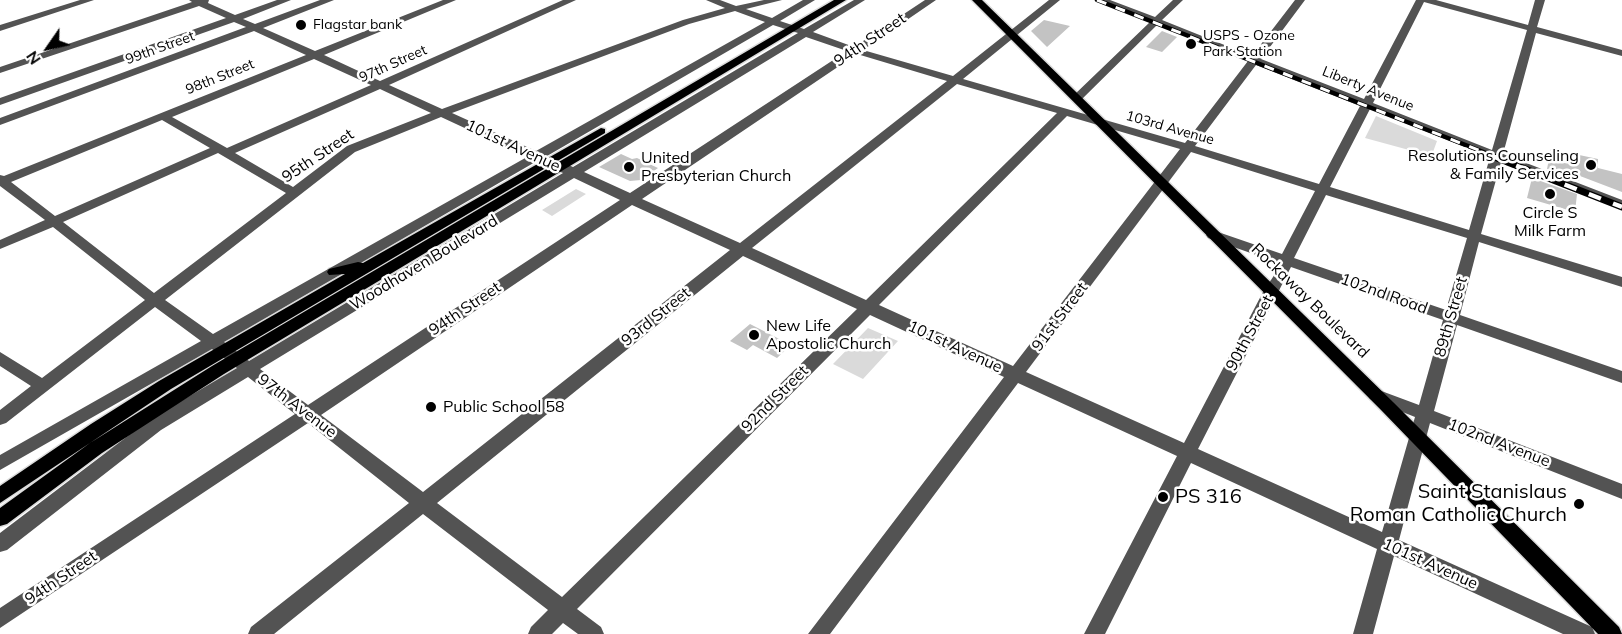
<!DOCTYPE html>
<style>
body{margin:0}
#map{position:relative;width:1622px;height:634px;overflow:hidden;background:#fff;font-family:Mulish,sans-serif}
canvas{display:block}
.north{position:absolute;left:18px;top:18px;width:60px;height:60px;-webkit-text-stroke:4px #fff;paint-order:stroke;rotate:236deg;font-size:16px;font-weight:700;line-height:24px;text-align:center;color:#000}
.north::after{content:'';display:block;margin:auto;width:21px;height:27px;background:#000;clip-path:polygon(50% 0,100% 100%,50% 72%,0 100%)}
</style>
<div id="map">
<canvas width="1622" height="634"></canvas>
<div class="north">N</div>
</div>
<script>
const g = document.querySelector('canvas').getContext('2d');
g.lineJoin = 'round';
function paint(path, color) {
  g.fillStyle = color;
  g.fill(path, 'evenodd');
}
function shape(rows) {
  const path = new Path2D();
  for (const r of rows) {
    path.moveTo(r[0], r[1]);
    for (let i = 2; i < r.length; i += 2) path.lineTo(r[i], r[i + 1]);
  }
  return path;
}
function strokePath(path, color, width, dash) {
  g.strokeStyle = color;
  g.lineWidth = width;
  g.lineCap = dash ? 'butt' : 'round';
  g.setLineDash(dash || []);
  g.stroke(path);
}
function write(font, color, halo, rows, align = 'center') {
  g.font = font + ' Mulish,sans-serif';
  g.lineWidth = 5;
  g.setLineDash([]);
  g.textBaseline = 'middle';
  g.strokeStyle = halo;
  g.fillStyle = color;
  for (const [text, x, y, turn = 0] of rows) {
    g.save();
    g.translate(x, y);
    g.rotate((+turn || 0) * Math.PI / 180);
    g.textAlign = isNaN(turn) ? turn : align;
    if (halo) g.strokeText(text, 0, 0);
    g.fillText(text, 0, 0);
    g.restore();
  }
}
const green = shape([
 [1376,116,1437,141,1430,160,1417,157,1420,153,1365,138],
 [576,189,586,194,552,216,542,210],
 [868,328,898,341,863,379,833,364]
]);
const building = shape([
 [1044,20,1070,26,1047,47,1031,31],
 [1162,31,1177,37,1162,52,1146,47],
 [1551,149,1598,159,1598,168,1622,174,1622,192,1580,176,1579,181,1547,169],
 [621,154,632,159,637,158,658,168,641,180,630,181,599,167],
 [1532,178,1577,194,1575,212,1527,198],
 [750,324,791,345,777,358,753,345,747,350,730,341]
]);
const minor = shape([
 [80,0,94,0,0,31,0,25,80,0],
 [189,0,209,0,208,3,235,15,277,0,291,0,243,19,255,24,320,0,334,0,263,28,315,51,443,0,456,0,324,55,380,81,563,0,576,0,389,85,442,109,683,20,725,8,706,0,720,0,736,6,764,0,782,0,746,9,772,18,803,0,815,0,780,21,804,29,854,0,865,0,813,32,854,47,925,0,936,0,863,50,953,76,1049,0,1060,0,963,79,1185,143,1248,61,1157,25,1081,100,1073,100,1073,96,1150,22,1097,0,1110,0,1155,17,1173,0,1183,0,1162,20,1252,56,1295,0,1305,0,1261,59,1364,99,1416,0,1436,0,1528,25,1535,0,1545,0,1537,27,1622,50,1622,56,1536,33,1503,154,1622,200,1622,209,1501,162,1481,234,1622,277,1622,287,1479,242,1460,315,1622,371,1622,383,1457,325,1434,411,1622,484,1622,499,1430,423,1399,540,1592,627,1595,634,1563,634,1394,556,1373,634,1353,634,1377,549,1191,463,1105,634,1084,634,1177,456,1018,383,830,634,808,634,1004,377,870,315,577,609,601,627,604,634,578,634,563,623,552,634,528,634,531,627,548,610,423,514,274,634,248,634,251,627,409,503,308,423,0,628,0,608,295,414,248,377,161,430,7,550,0,552,0,533,149,420,237,368,212,349,0,470,0,455,201,341,155,307,6,423,0,425,0,410,31,386,0,366,0,352,42,378,145,300,53,227,0,249,0,240,45,220,0,186,0,175,4,176,306,55,254,31,0,125,0,118,246,27,234,22,0,105,0,98,226,18,199,6,0,73,0,67,192,2,189,0],
 [1424,2,1527,30,1492,150,1373,103,1424,2],
 [735,11,765,22,536,151,452,113,689,24,735,11],
 [773,25,798,33,573,167,547,156,773,25],
 [806,37,847,51,630,193,584,172,806,37],
 [857,54,947,81,740,243,642,199,857,54],
 [314,59,371,85,227,148,172,117,314,59],
 [1256,65,1360,106,1319,184,1195,146,1256,65],
 [957,84,1057,113,866,300,752,248,957,84],
 [380,89,431,113,347,146,293,187,235,153,380,89],
 [1370,109,1490,157,1469,230,1330,187,1370,109],
 [1067,116,1180,149,1013,366,879,305,1067,116],
 [441,117,527,157,213,334,165,300,355,152,441,117],
 [162,120,210,148,55,216,11,182,162,120],
 [1191,152,1315,191,1282,254,1218,232,1213,231,1206,235,1208,238,1279,263,1273,277,1263,292,1184,443,1026,372,1191,152],
 [218,153,286,193,154,293,63,222,218,153],
 [537,161,563,173,249,361,224,342,537,161],
 [574,178,620,200,308,405,260,369,574,178],
 [1326,195,1467,238,1446,310,1294,258,1326,195],
 [632,205,730,250,423,492,321,415,632,205],
 [743,256,857,309,562,597,437,503,743,256],
 [1291,267,1443,320,1419,405,1376,389,1370,391,1368,395,1370,399,1415,417,1382,532,1198,449,1291,267]
]);
const major = shape([
 [834,0,846,0,224,374,102,453,7,524,0,526,0,508,90,443,212,366,834,0],
 [972,0,982,0,1393,402,1619,627,1622,634,1598,634,1381,410,972,0],
 [601,128,605,129,605,133,171,389,0,503,0,486,91,424,159,381,345,274,329,275,327,272,329,269,358,262,363,263,601,128]
]);
const railFar1 = shape([
 [1097,0,1496,157]
]);
const rail = shape([
 [1492,156,1622,207]
]);
const markers = [
 [301,25,6,"#000"],
 [1191,44,6,"#000"],
 [1591,165,6,"#000"],
 [629,167,6,"#000"],
 [1550,194,6,"#000"],
 [754,335,6,"#000"],
 [431,407,6,"#000"],
 [1163,497,6,"#000"],
 [1579,504,6,"#000"]
];
const farPoinames = [
 ["Flagstar bank",313,25],
 ["USPS - Ozone",1203,36],
 ["Park Station",1203,52]
];
const farStreetnames = [
 ["99th Street",160,48,-20],
 ["97th Street",393,64,-24],
 ["98th Street",220,77,-22],
 ["Liberty Avenue",1368,89,22],
 ["103rd Avenue",1170,128,16]
];
const streetNames = [
 ["94th Street",870,40,-34],
 ["101st Avenue",513,146,25],
 ["95th Street",318,156,-34],
 ["Woodhaven Boulevard",424,263,-31],
 ["102nd Road",1384,294,20],
 ["Rockaway Boulevard",1310,301,44],
 ["94th Street",465,309,-34],
 ["93rd Street",656,317,-39],
 ["91st Street",1060,317,-53],
 ["89th Street",1451,317,-74],
 ["90th Street",1250,333,-62],
 ["101st Avenue",955,347,25],
 ["92nd Street",775,399,-45],
 ["97th Avenue",297,406,37],
 ["102nd Avenue",1499,443,21],
 ["101st Avenue",1430,564,24],
 ["94th Street",61,578,-34]
];
const poiNames = [
 ["Resolutions Counseling",1579,156,"right"],
 ["& Family Services",1579,174,"right"],
 ["United",641,158],
 ["Presbyterian Church",641,176],
 ["Circle S",1550,213,"center"],
 ["Milk Farm",1550,231,"center"],
 ["New Life",766,326],
 ["Apostolic Church",766,344],
 ["Public School 58",443,407]
];
const nearPoinames = [
 ["Saint Stanislaus",1567,492],
 ["Roman Catholic Church",1567,515],
 ["PS 316",1175,497,"left"]
];
paint(green, '#dadada');
paint(building, '#c3c3c3');
strokePath(major, '#dbdbdb', 3);
paint(minor, '#535353');
paint(major, '#000');
strokePath(railFar1, '#000', 4.5);
strokePath(rail, '#000', 7);
strokePath(railFar1, '#fff', 3, [10]);
strokePath(rail, '#fff', 4.5, [13]);
for (const [x, y, r, color] of markers) {
  const dot = new Path2D();
  dot.arc(x, y, r, 0, 2 * Math.PI);
  g.fillStyle = color;
  g.fill(dot);
  strokePath(dot, '#fff', 2);
}
write('14px', '#000', '#fff', farPoinames, 'left');
write('14px', '#000', '#fff', farStreetnames);
write('16px', '#000', '#fff', streetNames);
write('16px', '#000', '#fff', poiNames, 'left');
write('20px', '#000', '#fff', nearPoinames, 'right');
</script>
